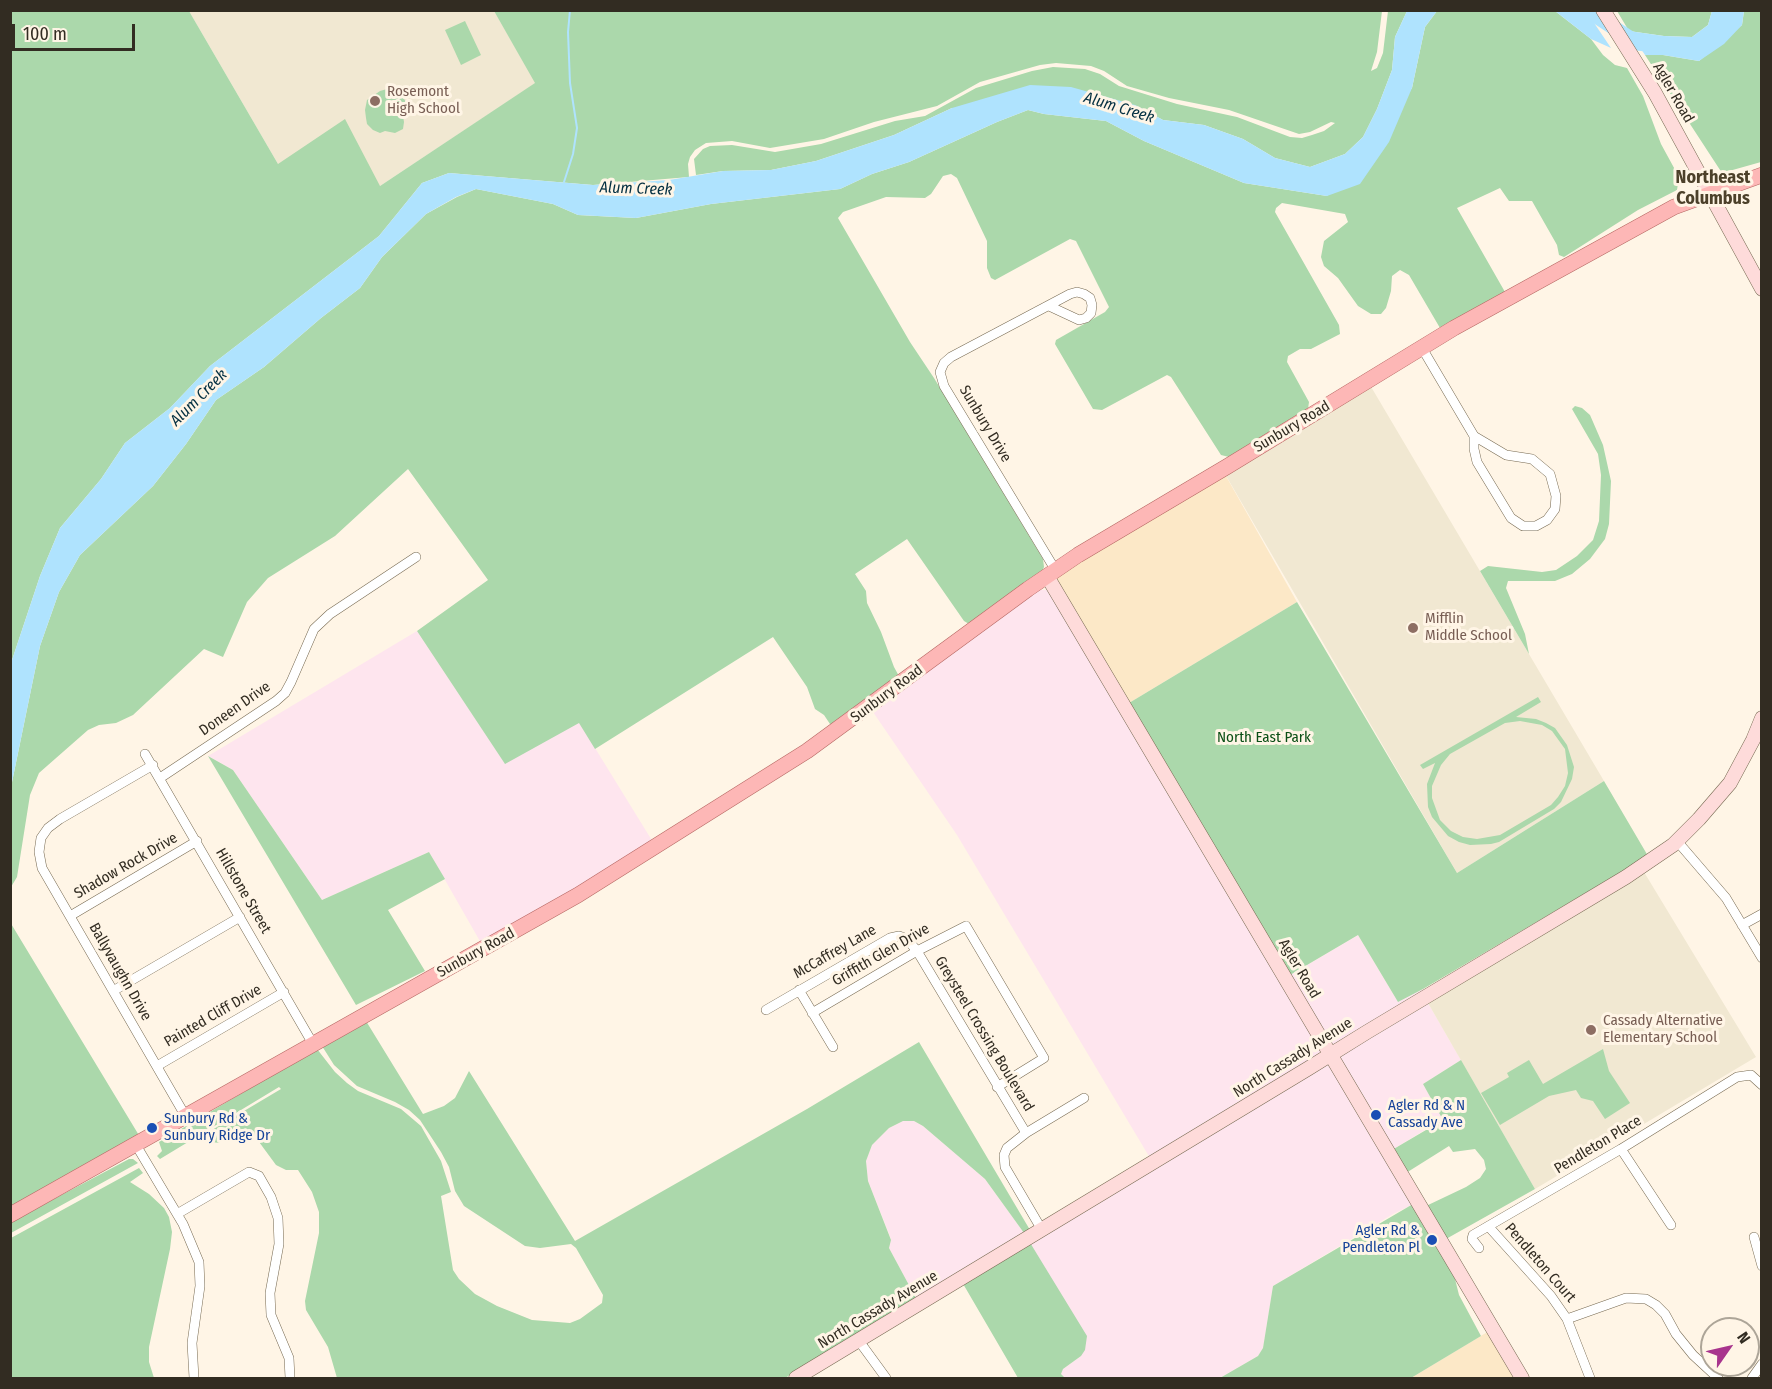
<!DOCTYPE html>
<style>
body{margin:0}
#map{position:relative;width:1772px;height:1389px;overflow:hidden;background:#fff5e6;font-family:"Fira Sans Condensed",sans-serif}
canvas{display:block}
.frame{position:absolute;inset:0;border:12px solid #322c22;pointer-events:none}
.north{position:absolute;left:1700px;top:1317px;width:60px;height:60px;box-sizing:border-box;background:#fff5e6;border:2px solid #ada598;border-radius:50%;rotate:56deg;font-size:16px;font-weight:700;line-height:24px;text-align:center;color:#322c22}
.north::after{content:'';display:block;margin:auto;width:21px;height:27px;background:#a8348d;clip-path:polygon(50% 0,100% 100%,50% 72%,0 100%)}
.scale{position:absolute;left:12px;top:24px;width:123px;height:27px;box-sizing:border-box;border:3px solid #322c22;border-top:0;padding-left:8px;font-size:18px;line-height:21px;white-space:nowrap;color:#322c22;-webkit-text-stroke:4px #fff5e6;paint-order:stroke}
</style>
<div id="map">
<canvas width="1772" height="1389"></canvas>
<div class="frame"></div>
<div class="north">N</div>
<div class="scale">100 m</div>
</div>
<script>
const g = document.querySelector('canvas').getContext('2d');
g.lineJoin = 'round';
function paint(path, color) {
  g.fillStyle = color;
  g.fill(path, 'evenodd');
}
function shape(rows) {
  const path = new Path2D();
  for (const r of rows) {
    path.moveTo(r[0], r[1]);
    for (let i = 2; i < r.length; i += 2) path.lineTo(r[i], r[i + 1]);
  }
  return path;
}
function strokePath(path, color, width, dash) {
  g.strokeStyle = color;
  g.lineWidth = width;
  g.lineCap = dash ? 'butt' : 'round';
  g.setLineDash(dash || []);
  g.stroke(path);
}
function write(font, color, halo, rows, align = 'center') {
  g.font = font + ' "Fira Sans Condensed",sans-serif';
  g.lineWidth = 6;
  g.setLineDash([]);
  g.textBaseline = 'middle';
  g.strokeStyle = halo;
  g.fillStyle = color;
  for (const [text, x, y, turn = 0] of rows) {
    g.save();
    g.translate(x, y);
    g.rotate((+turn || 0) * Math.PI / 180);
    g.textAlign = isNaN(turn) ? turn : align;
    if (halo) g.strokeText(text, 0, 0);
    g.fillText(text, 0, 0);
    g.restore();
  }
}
const commercial = shape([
 [1040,590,1047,590,1051,592,1282,980,1358,935,1398,1002,1423,989,1428,1003,1461,1060,1423,1084,1443,1119,1392,1150,1422,1200,1393,1214,1273,1286,1263,1348,1258,1356,1220,1378,1065,1378,1061,1374,1063,1369,1081,1356,1029,1241,917,1300,889,1248,891,1239,868,1181,866,1161,872,1145,889,1128,903,1121,914,1121,923,1126,985,1179,1024,1233,1150,1158,957,835,873,712,1033,593],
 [417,631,505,763,579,722,656,847,485,950,429,852,322,900,233,770,208,756]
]);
const built = shape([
 [1222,469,1297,602,1129,703,1050,575],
 [1489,1331,1517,1378,1411,1378]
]);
const education = shape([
 [189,11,494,11,536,83,380,186,278,164],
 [1370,385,1604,781,1457,873,1225,474],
 [1644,872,1756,1057,1535,1189,1428,1003]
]);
const green = shape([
 [11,11,189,11,278,164,345,119,380,186,535,83,494,11,1382,11,1377,52,1371,71,1377,68,1383,53,1388,11,1407,11,1395,37,1392,70,1377,109,1363,137,1345,154,1310,167,1275,158,1243,139,1204,125,1163,120,1135,105,952,108,894,135,816,161,771,170,723,171,696,175,694,159,703,149,710,146,732,145,775,152,821,144,895,121,925,116,976,88,1032,71,1053,67,1085,69,1100,74,1119,86,1177,104,1237,117,1290,137,1302,138,1312,135,1324,131,1335,123,1331,122,1310,132,1299,134,1229,110,1169,98,1127,86,1104,71,1091,66,1056,63,1040,65,980,82,937,106,874,122,824,139,770,148,732,141,706,143,695,150,690,157,688,164,689,177,593,185,449,173,422,183,379,236,210,366,170,408,125,443,101,479,60,528,40,576,11,663],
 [1437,11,1555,11,1591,39,1603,55,1615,65,1627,68,1643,96,1661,144,1679,177,1677,190,1638,210,1564,257,1559,255,1557,245,1532,201,1509,201,1500,188,1457,208,1505,292,1440,328,1409,275,1400,270,1392,276,1391,291,1386,308,1381,314,1371,314,1358,306,1338,278,1324,266,1321,257,1324,241,1348,222,1345,214,1282,203,1276,208,1275,212,1339,325,1340,334,1311,349,1300,349,1288,356,1287,362,1309,402,1308,409,1229,457,1221,455,1171,377,1167,375,1102,410,1093,409,1055,344,1056,340,1105,312,1109,307,1076,241,1070,239,995,280,991,278,987,268,987,241,957,178,951,174,943,176,931,194,925,198,886,197,843,212,838,218,910,342,934,378,1043,559,1044,567,1042,572,969,624,964,621,907,539,855,574,866,591,867,603,881,632,894,667,900,678,832,727,824,715,815,709,807,687,773,637,595,749,579,723,505,764,417,631,488,580,408,469,335,536,268,578,247,602,223,657,204,649,133,715,116,723,99,725,88,730,39,773,30,795,17,877,11,887,11,787,40,646,59,592,80,555,153,486,186,444,216,400,264,367,321,318,360,288,382,257,426,214,457,197,476,189,553,204,578,215,636,218,711,204,840,189,872,174,909,162,997,122,1028,110,1044,114,1106,121,1144,141,1244,183,1327,196,1412,88,1425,27],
 [1617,11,1712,11,1708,25,1692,37,1664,36,1629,31],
 [1744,11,1761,11,1761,162,1722,173,1645,55,1663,55,1699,61,1742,25],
 [465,21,481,55,461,65,445,30],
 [387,89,394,93,400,92,407,104,402,110,404,122,403,129,395,133,385,131,380,133,373,130,367,124,366,118,365,110,367,100,380,91],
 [1575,406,1582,408,1590,415,1603,445,1611,481,1609,524,1605,539,1590,559,1572,574,1555,581,1508,581,1506,588,1525,634,1529,654,1480,571,1488,566,1542,572,1556,570,1577,556,1593,540,1599,521,1601,475,1598,454,1572,409],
 [1297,602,1457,873,1604,781,1648,856,1423,989,1398,1002,1358,935,1290,975,1129,703],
 [1538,697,1541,702,1516,717,1536,719,1546,723,1555,728,1567,745,1574,767,1572,779,1561,802,1554,809,1499,842,1491,844,1470,845,1459,842,1448,836,1432,817,1428,807,1427,784,1435,763,1423,769,1420,765],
 [1520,721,1542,725,1552,731,1565,749,1568,773,1565,786,1558,797,1551,805,1500,835,1477,839,1463,837,1451,831,1440,820,1432,798,1432,786,1441,765,1450,754,1505,723],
 [208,756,233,770,322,900,429,852,445,879,388,910,425,971,356,1005],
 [10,922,140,1137,10,1209],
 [366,1021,423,1114,444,1106,455,1098,469,1071,575,1241,807,1109,919,1042,1030,1230,1024,1233,985,1179,923,1126,914,1121,903,1121,889,1128,872,1145,866,1161,868,1181,891,1240,889,1248,917,1300,785,1378,337,1378,328,1347,306,1310,305,1301,319,1233,319,1212,312,1192,298,1170,286,1170,276,1165,251,1131,244,1131,219,1143,212,1142,212,1130,281,1089,279,1087,160,1159,157,1156,162,1151,159,1142,317,1049,335,1072,347,1083,358,1091,401,1109,421,1126,441,1161,451,1192,441,1196,453,1270,459,1279,475,1294,497,1306,532,1320,570,1323,580,1319,602,1303,603,1295,576,1248,571,1244,540,1248,525,1246,464,1206,455,1191,449,1167,441,1152,420,1120,409,1110,395,1102,357,1086,334,1065,322,1046],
 [1603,1049,1609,1071,1630,1103,1605,1119,1593,1101,1581,1098,1576,1090,1549,1096,1500,1125,1481,1093,1509,1077,1507,1073,1529,1060,1543,1084],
 [1461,1060,1535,1189,1446,1239,1426,1206,1466,1187,1480,1178,1486,1169,1484,1160,1475,1149,1453,1152,1449,1146,1406,1173,1392,1150,1443,1120,1423,1084],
 [129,1159,133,1159,138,1163,11,1233,11,1222],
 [139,1168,143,1173,130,1182,149,1194,164,1208,169,1217,172,1232,170,1249,149,1347,149,1362,154,1378,11,1378,11,1238],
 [1413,1204,1454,1275,1459,1295,1481,1336,1411,1378,1220,1378,1258,1356,1263,1348,1273,1286],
 [1029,1241,1087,1336,1085,1350,1081,1356,1063,1369,1061,1374,1065,1378,1018,1378,962,1282]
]);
const water = shape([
 [1407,11,1437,11,1425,27,1412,88,1389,142,1360,184,1327,196,1244,183,1144,141,1106,121,1044,114,1028,110,997,122,909,162,872,174,840,189,711,204,636,218,578,215,553,204,476,189,456,197,426,214,382,257,360,288,321,318,264,367,216,400,186,444,153,486,80,555,59,592,40,646,11,787,11,663,40,576,60,528,101,479,125,443,170,408,210,366,379,236,422,183,449,173,593,185,669,180,723,171,771,170,816,161,894,135,952,108,1030,85,1071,87,1135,105,1163,120,1204,125,1243,139,1275,158,1310,167,1345,154,1363,137,1377,109,1392,70,1395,37],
 [1555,11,1586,11,1611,48,1591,39],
 [1712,11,1744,11,1742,25,1724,44,1699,61,1663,55,1645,55,1629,31,1664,36,1692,37,1708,25]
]);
const stream = shape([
 [564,182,573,154,577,128,570,83,568,32,570,10]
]);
const river = shape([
 [1587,10,1637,43,1656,45]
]);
const minor = shape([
 [1049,306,1079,320,1086,318,1091,313,1092,305,1090,298,1084,294,1077,292,1070,294,951,357,944,363,940,372,944,386,1056,571],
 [1422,348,1474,436,1506,455,1532,459,1550,474,1556,496,1555,509,1547,520,1536,526,1523,526,1511,518,1477,462,1474,449,1474,436],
 [145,754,313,1044],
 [153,765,60,819,48,828,41,838,39,852,42,868,186,1117],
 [160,778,276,701,285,693,291,682,314,629,330,614,416,557],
 [1677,841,1726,898,1762,958],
 [70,916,197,841],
 [1742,925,1762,914],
 [799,990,833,1047],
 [113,991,240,917],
 [766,1010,890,938,899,936,907,939,917,951,1026,1133],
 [812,1013,917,951,966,926,1044,1058,997,1087],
 [157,1066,284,992],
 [136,1145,183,1224,199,1262,200,1286,192,1343,194,1378],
 [1621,1149,1671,1225],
 [177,1214,249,1172,259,1176,271,1197,278,1218,279,1244,270,1293,271,1315,289,1358,290,1378],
 [1489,1227,1551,1296,1567,1319,1590,1378],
 [1042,1230,1005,1167,1004,1155,1007,1148,1026,1133,1084,1098],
 [1754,1237,1762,1266],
 [1479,1248,1472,1239,1473,1235,1621,1149,1737,1077,1751,1075,1762,1085],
 [1567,1319,1626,1298,1646,1299,1656,1305,1665,1314,1676,1334,1693,1355,1718,1378],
 [859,1341,886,1378],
 [1752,1378,1762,1364]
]);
const secondary = shape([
 [1603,10,1655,93,1762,289],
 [1047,576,1522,1378],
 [796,1378,1309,1068,1367,1032,1626,877,1673,845,1699,819,1730,783,1753,740,1762,718]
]);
const primary = shape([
 [10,1215,578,895,807,751,1028,589,1078,555,1228,466,1454,328,1674,207,1762,175]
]);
const markers = [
 [375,101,6,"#8d6e63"],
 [1413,628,6,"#8d6e63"],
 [1591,1030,6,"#8d6e63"],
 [1376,1115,6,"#1a4fb4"],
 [152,1128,6,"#1a4fb4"],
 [1432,1240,6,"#1a4fb4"]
];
const educationNames = [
 ["Rosemont",387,92],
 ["High School",387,109],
 ["Mifflin",1425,619],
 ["Middle School",1425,636],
 ["Cassady Alternative",1603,1021],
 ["Elementary School",1603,1038]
];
const streetNames = [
 ["Agler Road",1673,93,60],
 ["Sunbury Drive",985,424,59],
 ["Sunbury Road",1292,427,-31],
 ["Sunbury Road",887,694,-37],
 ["Doneen Drive",235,709,-35],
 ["Shadow Rock Drive",126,866,-30],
 ["Hillstone Street",243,891,60],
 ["McCaffrey Lane",835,952,-30],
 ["Sunbury Road",476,953,-29],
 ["Griffith Glen Drive",881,955,-30],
 ["Agler Road",1299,969,59],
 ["Ballyvaughn Drive",120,972,60],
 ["Painted Cliff Drive",213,1016,-30],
 ["Greysteel Crossing Boulevard",984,1034,59],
 ["North Cassady Avenue",1293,1058,-32],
 ["Pendleton Place",1598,1145,-31],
 ["Pendleton Court",1540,1263,49],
 ["North Cassady Avenue",878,1310,-31]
];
const parkNames = [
 ["North East Park",1264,738]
];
const transitNames = [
 ["Agler Rd & N",1388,1106],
 ["Cassady Ave",1388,1123],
 ["Sunbury Rd &",164,1119],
 ["Sunbury Ridge Dr",164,1136],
 ["Agler Rd &",1420,1231,"right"],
 ["Pendleton Pl",1420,1248,"right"]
];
const waterNames = [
 ["Alum Creek",1119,108,17],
 ["Alum Creek",636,189,2],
 ["Alum Creek",199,398,-45]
];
const quarterNames = [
 ["Northeast",1713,178],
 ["Columbus",1713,199]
];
paint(commercial, '#fee5ee');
paint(built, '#fce8c7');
paint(education, '#f1e8d2');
paint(green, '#abd8ab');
paint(water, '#afe3fe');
strokePath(stream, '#afe3fe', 2);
strokePath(river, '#afe3fe', 15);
strokePath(minor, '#776a52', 10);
strokePath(secondary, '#776a52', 15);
strokePath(primary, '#b56762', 16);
strokePath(minor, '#fff', 9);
strokePath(secondary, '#fedbda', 14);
strokePath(primary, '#fdb7b6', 15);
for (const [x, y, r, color] of markers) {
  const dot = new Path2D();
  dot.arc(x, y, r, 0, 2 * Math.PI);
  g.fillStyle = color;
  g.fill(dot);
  strokePath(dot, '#fff5e6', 2);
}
write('15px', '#785e54', '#fff5e6', educationNames, 'left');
write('15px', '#322c22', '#fff5e6', streetNames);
write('15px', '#0a4f15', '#fff5e6', parkNames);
write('15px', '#164399', '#fff5e6', transitNames, 'left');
write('italic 16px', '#043042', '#fff5e6', waterNames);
write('bold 18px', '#4c402a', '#fff5e6', quarterNames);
</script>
